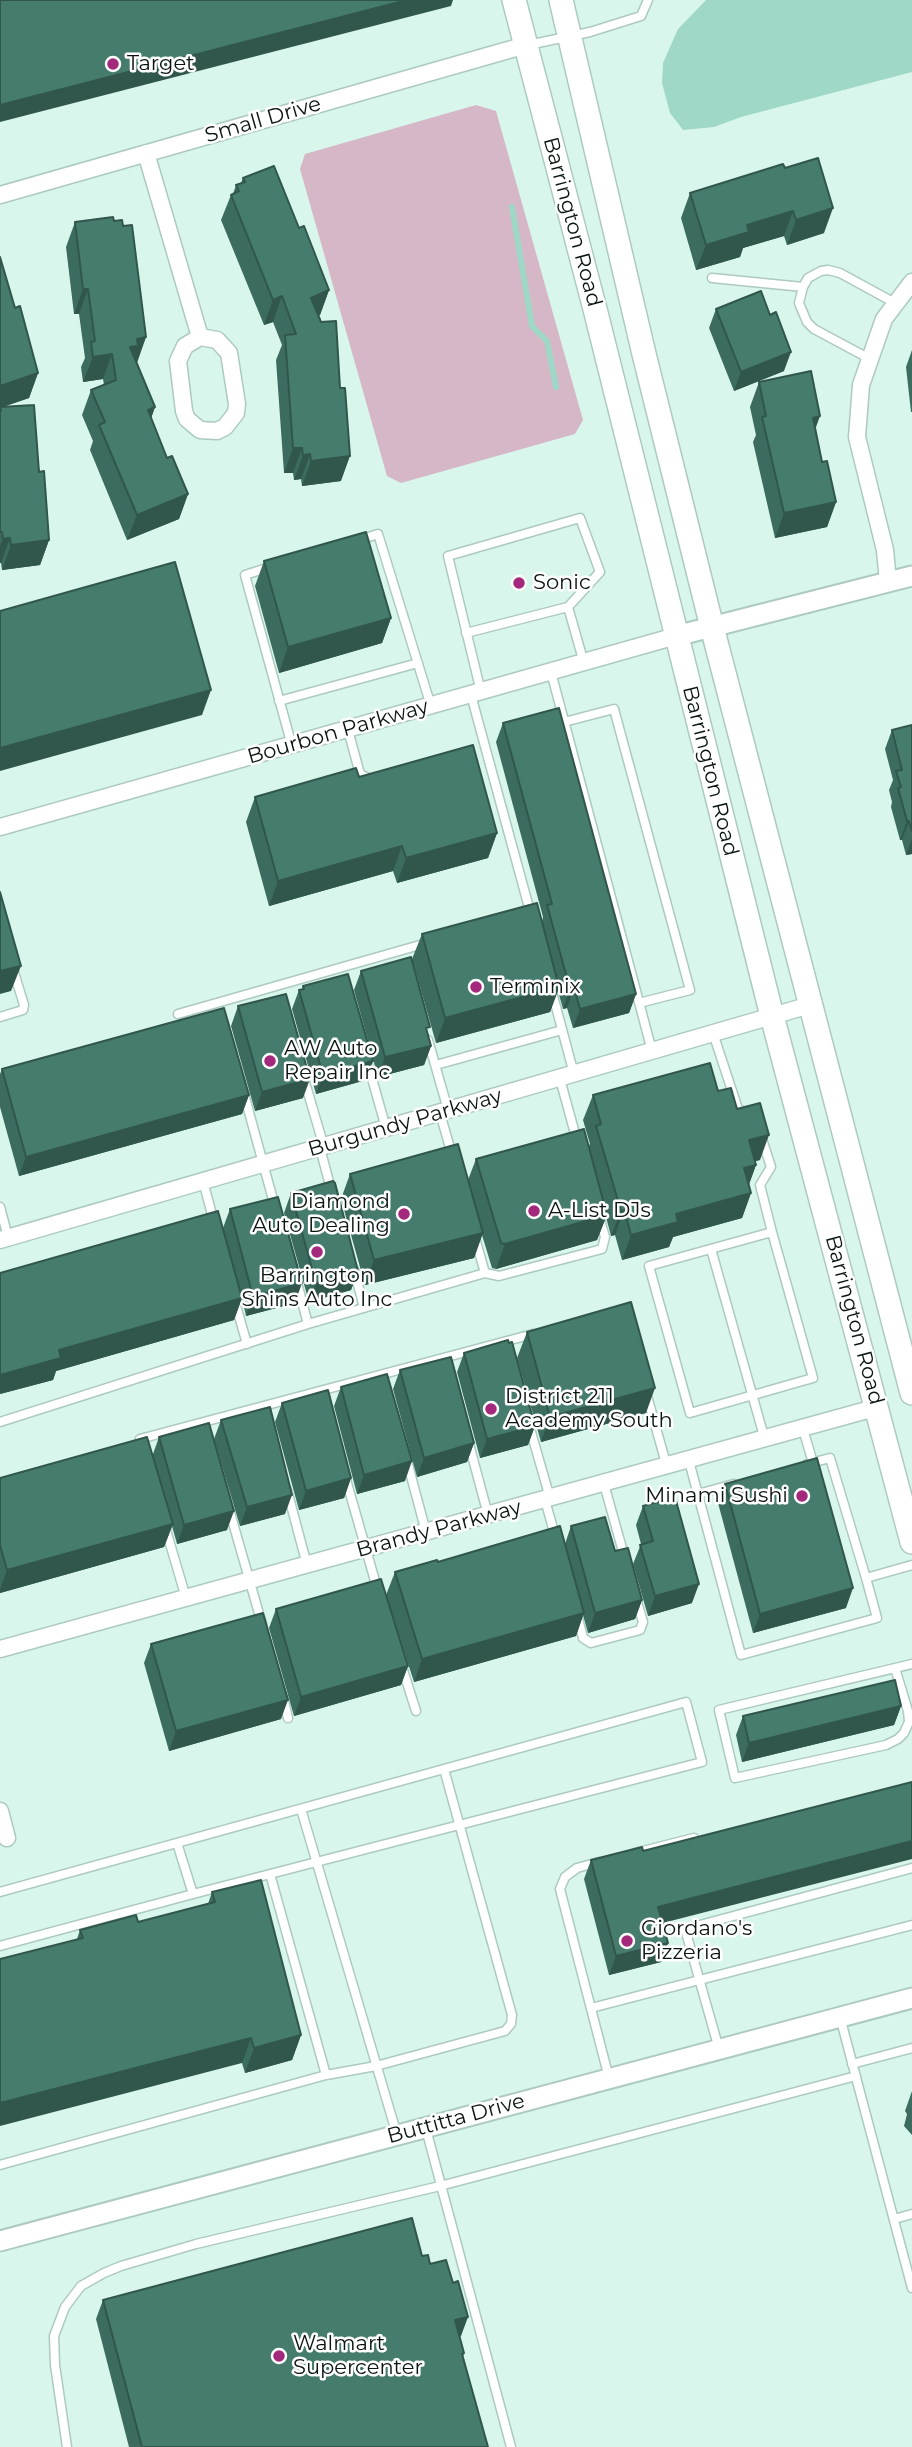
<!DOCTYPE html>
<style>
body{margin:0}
canvas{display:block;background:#d8f6ec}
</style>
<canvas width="912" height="2447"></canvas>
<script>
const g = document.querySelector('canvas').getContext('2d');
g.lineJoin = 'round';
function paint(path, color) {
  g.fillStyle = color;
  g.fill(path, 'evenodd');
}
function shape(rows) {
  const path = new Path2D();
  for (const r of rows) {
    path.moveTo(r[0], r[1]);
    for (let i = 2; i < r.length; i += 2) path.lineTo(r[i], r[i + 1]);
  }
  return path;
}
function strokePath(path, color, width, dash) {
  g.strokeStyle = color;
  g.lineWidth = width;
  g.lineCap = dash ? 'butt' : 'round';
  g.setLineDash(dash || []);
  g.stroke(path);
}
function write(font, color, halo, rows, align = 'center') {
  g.font = font + ' Montserrat,sans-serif';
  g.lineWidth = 5;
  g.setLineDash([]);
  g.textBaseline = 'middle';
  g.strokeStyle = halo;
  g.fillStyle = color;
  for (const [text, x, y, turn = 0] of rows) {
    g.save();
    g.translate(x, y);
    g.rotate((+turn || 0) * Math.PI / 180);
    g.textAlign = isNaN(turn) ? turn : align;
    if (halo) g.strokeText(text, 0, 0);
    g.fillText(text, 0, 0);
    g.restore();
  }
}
const green = shape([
 [476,105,496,111,583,420,575,434,401,483,387,476,300,169,305,154]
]);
const water = shape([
 [706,0,912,0,912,72,741,117,714,127,683,130,670,113,662,83,663,63,678,29]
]);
const stream = shape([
 [512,207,532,326,547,341,556,387]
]);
const service = shape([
 [528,45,590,32,641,16,648,0],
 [712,278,803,287],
 [870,359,814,329,807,322,799,303,803,287,808,278,821,271,828,270,840,273,895,303],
 [359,540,378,534,431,706],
 [270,567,245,575,292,746],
 [568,607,584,663],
 [466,633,568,607,600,572,580,518,448,556,481,692],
 [551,672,652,1051],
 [471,695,531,915],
 [279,701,418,663],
 [564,722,614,709,690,990,639,1003],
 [348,730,360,774,372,780],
 [552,992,574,1074],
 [178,1014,427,943],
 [0,1017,23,1010,24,1005,13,969],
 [713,1033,738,1109,745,1112],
 [428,1040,448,1110],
 [367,1061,386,1128],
 [436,1065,562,1030],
 [304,1079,324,1147],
 [560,1079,577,1141],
 [244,1094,275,1207],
 [440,1113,452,1155],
 [762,1139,771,1167,760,1185,772,1232,813,1378,690,1413,649,1266,772,1232],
 [320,1148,332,1193],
 [203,1181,214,1222],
 [0,1207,8,1237],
 [475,1238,485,1273],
 [711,1249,765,1440],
 [354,1269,364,1308],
 [297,1283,308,1324],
 [235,1302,247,1344],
 [647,1396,667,1467],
 [0,1422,308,1324,485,1273,499,1276,602,1249,605,1237,599,1217],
 [529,1425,550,1498],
 [803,1429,813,1463],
 [140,1439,533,1334],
 [469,1444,488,1515],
 [407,1461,426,1532],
 [689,1461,741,1655,877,1618,866,1578],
 [807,1464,830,1458,866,1578,912,1565],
 [345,1476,377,1588],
 [604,1484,625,1559],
 [287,1490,307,1565],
 [698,1494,734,1484],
 [545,1500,556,1539],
 [229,1509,262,1624],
 [166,1530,186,1598],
 [577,1615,583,1638,591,1643,640,1630,643,1622,637,1602],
 [402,1667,416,1711],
 [895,1668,908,1711,909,1722,904,1733,898,1739,886,1745,735,1778,719,1710,912,1664],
 [283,1697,288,1718],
 [301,1809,397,2135],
 [177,1843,193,1894],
 [635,1853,694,1838],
 [599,1862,577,1868,565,1877,560,1889,609,2078],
 [270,1874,326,2075],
 [0,1892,686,1702,702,1762,193,1894,0,1946],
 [591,2008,912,1925],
 [840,2017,912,2288],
 [719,2049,685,1929,912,1868],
 [852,2064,912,2048],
 [426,2129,511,2447],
 [0,2165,326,2075,376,2066,505,2031,511,2024,512,2015,444,1769],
 [894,2219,912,2214],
 [67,2447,55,2365,54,2336,65,2307,81,2286,104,2273,121,2266,196,2244,440,2186,856,2076]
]);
const minor = shape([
 [146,153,200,337],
 [0,195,526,45],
 [200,337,217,340,229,353,237,404,236,413,225,427,217,431,200,430,187,419,184,411,178,361,185,346,200,337],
 [888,582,885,550,857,437,861,385,884,319,912,282],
 [0,827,676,636],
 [0,1240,810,1005],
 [0,1649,878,1407],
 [0,1811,7,1838]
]);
const tertiary = shape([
 [676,636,912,576],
 [0,2241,912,1998]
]);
const secondary = shape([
 [514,0,596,313,772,1016,912,1542],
 [561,0,644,354,712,627,912,1393]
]);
const wall = shape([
 [785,168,824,233,787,245,784,236,743,248,740,257,696,270,681,218,690,193],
 [243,178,299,228,329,290,320,315,318,316,341,481,302,486,301,479,294,480,293,473,284,473,276,360,282,345,273,322,264,325,221,220,231,195,233,194,236,185,241,183],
 [114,221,123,226,146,337,136,363,155,407,151,418,167,458,188,494,179,519,127,540,90,450,93,441,82,415,91,390,104,385,103,379,83,382,81,367,85,358,79,314,74,314,66,247,75,222],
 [0,257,15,308,38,373,29,398,2,407,39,472,49,540,40,565,2,570,1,563,0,563],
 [716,309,784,371,734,391,709,328],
 [912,350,912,412,911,412,906,367],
 [759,382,815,430,822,462,836,502,827,527,775,538,753,442,756,435,750,407],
 [264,561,391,618,382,643,279,673,255,586],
 [503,723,636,994,629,1013,573,1028,567,1008,563,1009,558,991,550,1012,436,1043,412,959,422,934,542,921,543,917,496,742],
 [912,725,912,854,906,855,902,840,900,840,891,807,892,802,889,790,893,780,885,749,892,730],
 [359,777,497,833,488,858,397,883,393,871,269,906,246,822,255,797],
 [361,971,428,1034,431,1046,424,1065,378,1077,354,990],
 [303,986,366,1080,316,1094,292,1009,299,990,302,989],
 [238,1006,303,1098,255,1111,231,1026],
 [2,1069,249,1095,242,1114,19,1176,0,1107,0,1074],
 [718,1091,737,1109,760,1160,755,1161,756,1165,749,1184,751,1193,742,1218,673,1237,669,1247,622,1260,615,1235,611,1236,606,1217,597,1240,496,1269,492,1268,482,1235,474,1258,365,1285,341,1199,350,1174,468,1180,476,1159,588,1147,590,1144,583,1120,593,1095],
 [291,1193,358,1271,351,1290,309,1302,284,1213],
 [230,1209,295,1303,246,1316,242,1298,234,1320,56,1371,53,1380,0,1394,239,1287,223,1228],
 [527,1332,646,1413,541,1442,517,1358],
 [464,1353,535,1426,528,1445,480,1458,457,1372],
 [400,1370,474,1443,467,1462,417,1477,393,1389],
 [341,1387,405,1481,357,1494,334,1406],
 [282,1403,351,1478,344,1498,299,1510,275,1422],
 [221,1420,285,1514,240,1526,214,1439],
 [159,1437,227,1530,177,1544,172,1526,164,1547,0,1593,0,1478,153,1454],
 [725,1484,846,1608,753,1633,718,1503],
 [643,1506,692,1603,648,1616,633,1564,641,1544,636,1525],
 [571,1526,615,1551,642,1600,635,1619,588,1633,583,1615,576,1636,414,1682,386,1595,395,1572,565,1544],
 [276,1609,408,1666,401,1685,294,1716,269,1628],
 [151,1644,281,1719,169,1751,144,1663],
 [901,1706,894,1725,742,1762,736,1735,743,1716],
 [591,1860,663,1923,668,1943,661,1962,609,1975,584,1879],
 [212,1892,301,2035,292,2060,245,2073,242,2063,77,1939,80,1930,138,1922,208,1904],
 [912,2091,912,2135,904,2126,907,2114,905,2111],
 [422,2256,430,2264,461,2336,460,2337,464,2353,463,2357,488,2447,129,2447,96,2319,103,2300]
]);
const shadedWall = shape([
 [407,0,453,0,451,6,0,122,0,105],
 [833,208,824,233,787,245,796,220],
 [793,211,784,236,743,248,740,257,696,270,706,245,747,225],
 [83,289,88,289,79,314,74,314],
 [329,290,320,315,302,323,311,298],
 [282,296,273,322,264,325,273,300],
 [146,337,137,363,132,363,130,347,137,339],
 [791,352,784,371,734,391,741,372],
 [112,354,103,379,83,382,93,357],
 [38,373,29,398,0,408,0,386],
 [155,407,146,433,148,410],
 [820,416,811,441,813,418],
 [293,448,302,448,293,473,284,473],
 [310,454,301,479,294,480,303,455],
 [350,456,341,481,302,486,311,461],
 [188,494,179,519,127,540,137,515],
 [836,502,827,527,775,538,784,513],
 [10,538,1,563,0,563,0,546,3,539],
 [49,540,40,565,2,570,11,545],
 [391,618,382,643,279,673,288,647],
 [211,690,202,715,0,771,0,748],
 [907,821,909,821,902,840,900,840],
 [497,833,488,858,397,883,406,858],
 [912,839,912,854,906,855],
 [402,846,393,871,269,906,278,881],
 [21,966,11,991,0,994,0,971],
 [559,987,550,1012,436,1043,445,1018],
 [574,988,567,1008,563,1009,570,989],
 [636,994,629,1013,573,1028,580,1009],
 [431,1046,424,1065,378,1077,385,1057],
 [373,1061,366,1080,316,1094,323,1075],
 [310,1079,303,1098,255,1111,262,1092],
 [249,1095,242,1114,19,1176,26,1157],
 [769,1135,760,1160,740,1165,749,1140],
 [756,1165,747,1190,744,1168],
 [751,1193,742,1218,673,1237,669,1247,622,1260,631,1235,676,1214],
 [624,1210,615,1235,611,1236,621,1211],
 [607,1215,597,1240,496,1269,505,1244],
 [483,1233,474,1258,365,1285,374,1260],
 [358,1271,351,1290,309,1302,316,1283],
 [302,1283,295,1303,246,1316,253,1297],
 [242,1298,234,1320,56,1371,53,1380,0,1394,0,1375,59,1350],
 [655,1388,646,1413,541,1442,550,1417],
 [535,1426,528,1445,480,1458,487,1439],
 [474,1443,467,1462,417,1477,424,1458],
 [412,1461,405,1481,357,1494,364,1475],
 [351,1478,344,1498,299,1510,306,1491],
 [292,1495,285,1514,240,1526,247,1507],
 [234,1511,227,1530,177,1544,184,1525],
 [173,1524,164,1547,0,1593,0,1589,7,1570],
 [699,1584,692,1603,648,1616,655,1596],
 [853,1588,846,1608,753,1633,760,1614],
 [642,1600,635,1619,588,1633,595,1613],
 [584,1613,576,1636,414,1682,422,1659],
 [408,1666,401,1685,294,1716,301,1697],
 [288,1700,281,1719,169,1751,176,1731],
 [901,1706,894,1725,742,1762,749,1743],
 [912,1841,912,1859,651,1926,658,1907],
 [668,1943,661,1962,609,1975,616,1956],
 [301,2035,292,2060,245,2073,254,2048],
 [251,2038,242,2063,0,2126,0,2103],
 [468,2317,461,2336,448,2340,455,2320]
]);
const building = shape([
 [0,0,407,0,0,105,0,0],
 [818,158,833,208,796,220,793,211,747,225,749,232,706,245,690,193,783,164,785,168,818,158],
 [274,166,299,228,304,226,329,290,311,298,321,322,336,321,340,388,345,388,350,456,311,461,310,454,303,455,302,448,293,448,285,335,296,334,282,296,273,300,231,195,239,191,236,185,245,182,243,178,274,166],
 [113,217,114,221,122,220,123,226,132,225,146,337,137,339,138,346,130,347,155,407,148,410,167,458,172,456,188,494,137,515,99,425,105,422,91,390,116,380,112,354,93,357,91,342,95,341,88,289,83,289,75,222,113,217],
 [0,257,15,308,20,306,38,373,0,386,0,257],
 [761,291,770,315,776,312,791,352,741,372,716,309,761,291],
 [811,371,820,416,813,418,822,462,827,461,836,502,784,513,762,417,766,416,759,382,811,371],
 [34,405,39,472,44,471,49,540,11,545,10,538,3,539,2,532,0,532,0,411,1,411,0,407,34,405],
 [366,532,391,618,288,647,264,561,366,532],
 [175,562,211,690,0,748,0,611,175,562],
 [559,708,636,994,580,1009,574,988,570,989,547,905,552,904,503,723,559,708],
 [912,725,912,831,909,821,907,821,898,788,901,787,896,771,902,770,892,730,912,725],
 [473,745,497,833,406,858,402,846,278,881,255,797,356,768,359,777,473,745],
 [0,892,21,966,0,971,0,892],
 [537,903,559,987,445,1018,422,934,537,903],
 [411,957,430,1027,426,1028,431,1046,385,1057,361,971,411,957],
 [348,974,373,1061,323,1075,299,990,304,989,303,986,348,974],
 [286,994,310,1079,262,1092,238,1006,286,994],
 [224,1008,249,1095,26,1157,2,1069,224,1008],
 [710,1063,718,1091,731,1088,737,1109,760,1103,769,1135,749,1140,756,1165,744,1168,751,1193,676,1214,678,1222,631,1235,624,1210,621,1211,596,1126,601,1124,593,1095,710,1063],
 [584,1129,607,1215,505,1244,501,1243,476,1159,584,1129],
 [458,1144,483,1233,374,1260,350,1174,458,1144],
 [333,1181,335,1183,358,1271,316,1283,291,1193,333,1181],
 [278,1197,302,1283,253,1297,230,1209,278,1197],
 [218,1211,242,1298,59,1350,61,1358,0,1375,0,1273,218,1211],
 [631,1302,655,1388,550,1417,527,1332,631,1302],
 [508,1340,509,1343,512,1342,535,1426,487,1439,464,1353,508,1340],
 [451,1357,474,1443,424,1458,400,1370,451,1357],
 [387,1374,412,1461,364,1475,341,1387,387,1374],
 [328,1390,351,1478,306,1491,282,1403,328,1390],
 [270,1407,292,1495,247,1507,221,1420,270,1407],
 [209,1423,234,1511,184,1525,159,1437,209,1423],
 [147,1437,173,1524,7,1570,0,1545,0,1478,147,1437],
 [817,1458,853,1588,760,1614,725,1484,817,1458],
 [675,1497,699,1584,655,1596,640,1545,653,1541,643,1506,675,1497],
 [605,1517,615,1551,628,1548,642,1600,595,1613,571,1526,605,1517],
 [560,1526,584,1613,422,1659,395,1572,437,1560,438,1562,560,1526],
 [381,1579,408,1666,301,1697,276,1609,381,1579],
 [263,1613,288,1700,176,1731,151,1644,263,1613],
 [895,1680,901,1706,749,1743,743,1716,895,1680],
 [912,1782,912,1841,658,1907,668,1943,616,1956,591,1860,642,1847,643,1851,912,1782],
 [261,1880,301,2035,254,2048,251,2038,0,2103,0,1959,83,1938,80,1930,136,1915,138,1922,215,1902,212,1892,261,1880],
 [412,2218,422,2256,428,2255,430,2264,446,2260,453,2283,458,2281,468,2317,455,2320,464,2353,462,2354,488,2447,142,2447,103,2300,412,2218]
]);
const markers = [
 [113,64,7,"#a4287b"],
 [519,583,7,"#a4287b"],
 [476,987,7,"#a4287b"],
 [270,1061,7,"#a4287b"],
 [534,1211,7,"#a4287b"],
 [404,1214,7,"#a4287b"],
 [317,1252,7,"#a4287b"],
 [491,1409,7,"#a4287b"],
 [802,1496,7,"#a4287b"],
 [627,1941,7,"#a4287b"],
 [279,2356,7,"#a4287b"]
];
const poiNames = [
 ["Target",127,64],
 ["Sonic",533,583],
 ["Terminix",490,987],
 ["AW Auto",284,1049],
 ["Repair Inc",284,1073],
 ["Diamond",390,1202,"right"],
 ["Auto Dealing",390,1226,"right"],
 ["A-List DJs",548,1211],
 ["Barrington",317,1276,"center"],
 ["Shins Auto Inc",317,1300,"center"],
 ["District 211",505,1397],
 ["Academy South",505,1421],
 ["Minami Sushi",788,1496,"right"],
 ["Giordano's",641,1929],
 ["Pizzeria",641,1953],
 ["Walmart",293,2344],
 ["Supercenter",293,2368]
];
const streetNames = [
 ["Small Drive",263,120,-16],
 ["Barrington Road",572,222,75],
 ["Bourbon Parkway",338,732,-16],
 ["Barrington Road",710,771,76],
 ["Burgundy Parkway",405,1123,-16],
 ["Barrington Road",854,1320,75],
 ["Brandy Parkway",439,1529,-15],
 ["Buttitta Drive",456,2119,-15]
];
paint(green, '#d5b7c7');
paint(water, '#9fd8c7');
strokePath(stream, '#9fd8c7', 6);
strokePath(service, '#adcac1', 11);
strokePath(minor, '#adcac1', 19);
strokePath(tertiary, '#adcac1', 23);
strokePath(secondary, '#adcac1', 26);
strokePath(service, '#fff', 8);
strokePath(minor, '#fff', 16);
strokePath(tertiary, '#fff', 19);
strokePath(secondary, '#fff', 23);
paint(wall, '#3c6b5f');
paint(shadedWall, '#31574d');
paint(building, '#467c6e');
strokePath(building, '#31574d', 2);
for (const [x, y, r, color] of markers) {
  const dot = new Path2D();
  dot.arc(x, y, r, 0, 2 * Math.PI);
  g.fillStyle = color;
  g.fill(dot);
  strokePath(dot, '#fff', 2.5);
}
write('21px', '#0a1512', '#fff', poiNames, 'left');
write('21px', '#0a1512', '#fff', streetNames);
</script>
